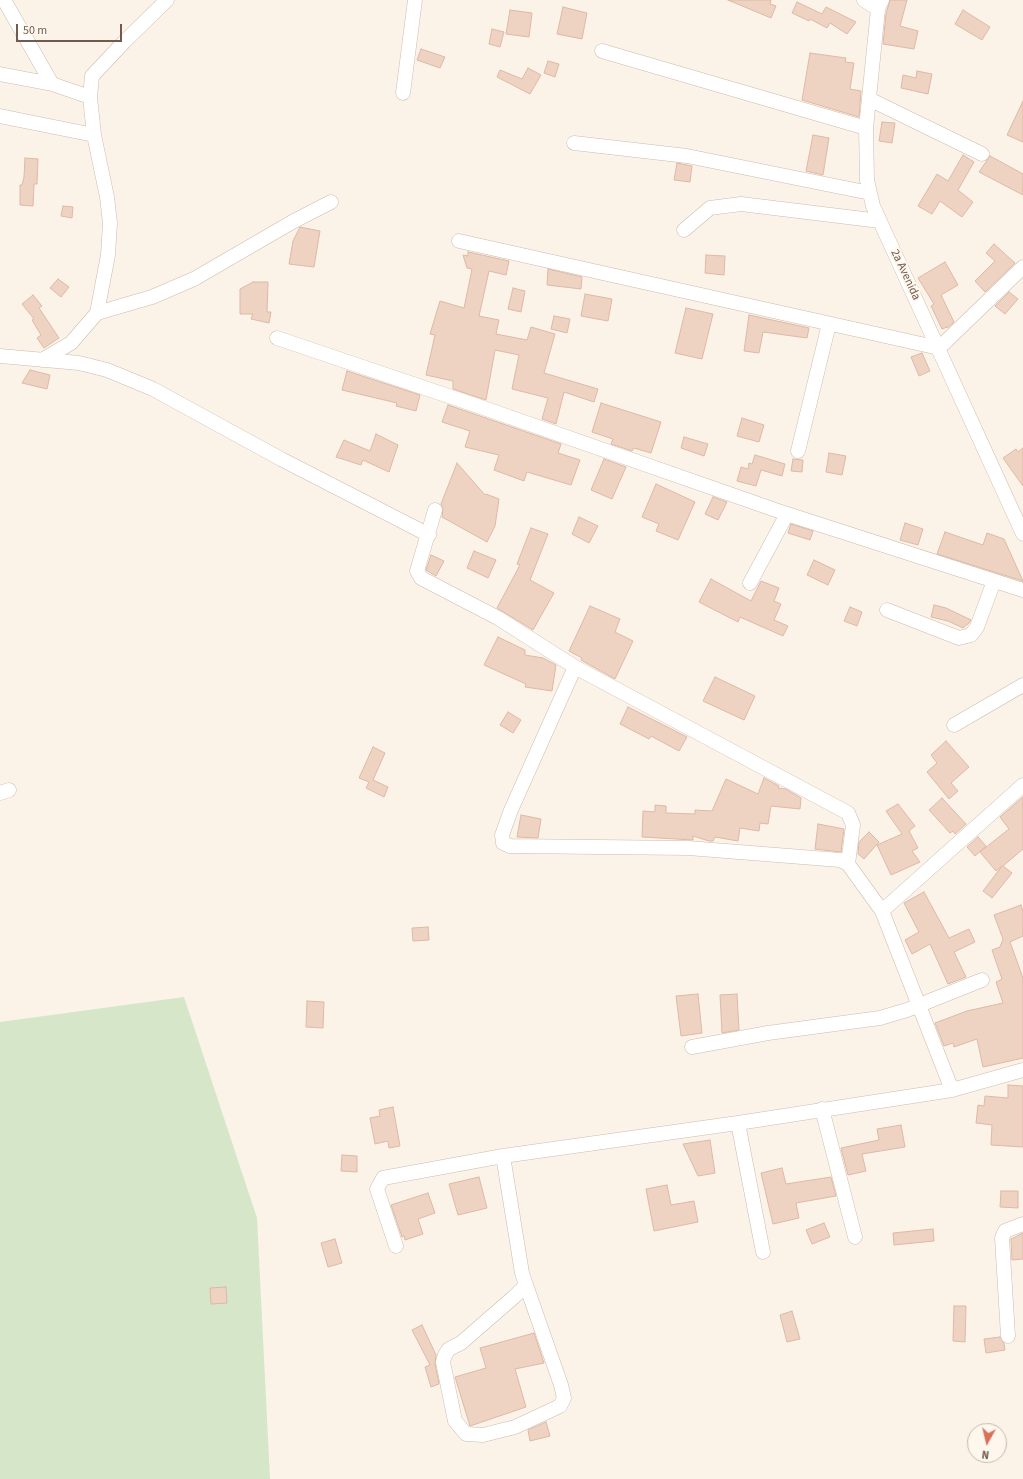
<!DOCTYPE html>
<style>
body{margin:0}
#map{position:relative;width:1023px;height:1479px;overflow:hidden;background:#fbf3e8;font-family:"Source Sans 3",sans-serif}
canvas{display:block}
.north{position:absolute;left:967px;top:1423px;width:40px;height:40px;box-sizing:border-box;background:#fdf7ee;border:1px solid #c6b8ae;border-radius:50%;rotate:188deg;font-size:11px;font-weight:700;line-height:16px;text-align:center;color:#735a4e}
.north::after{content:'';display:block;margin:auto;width:14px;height:18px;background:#d97159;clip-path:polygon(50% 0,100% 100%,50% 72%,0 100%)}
.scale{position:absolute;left:16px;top:24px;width:106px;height:18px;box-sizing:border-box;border:2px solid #735a4e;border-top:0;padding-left:5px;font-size:12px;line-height:14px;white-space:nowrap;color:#735a4e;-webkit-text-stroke:3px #fdf7ee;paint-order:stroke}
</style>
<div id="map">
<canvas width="1023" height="1479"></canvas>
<div class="north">N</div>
<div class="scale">50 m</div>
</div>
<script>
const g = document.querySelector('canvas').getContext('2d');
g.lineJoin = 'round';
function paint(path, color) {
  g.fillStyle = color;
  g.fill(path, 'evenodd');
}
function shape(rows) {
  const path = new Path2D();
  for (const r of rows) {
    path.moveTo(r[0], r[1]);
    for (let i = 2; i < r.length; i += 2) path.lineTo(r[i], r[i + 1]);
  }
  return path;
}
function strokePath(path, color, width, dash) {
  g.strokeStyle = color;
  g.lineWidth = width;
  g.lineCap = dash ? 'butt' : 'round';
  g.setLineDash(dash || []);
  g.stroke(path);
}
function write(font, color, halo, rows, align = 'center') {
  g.font = font + ' "Source Sans 3",sans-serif';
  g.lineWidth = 4;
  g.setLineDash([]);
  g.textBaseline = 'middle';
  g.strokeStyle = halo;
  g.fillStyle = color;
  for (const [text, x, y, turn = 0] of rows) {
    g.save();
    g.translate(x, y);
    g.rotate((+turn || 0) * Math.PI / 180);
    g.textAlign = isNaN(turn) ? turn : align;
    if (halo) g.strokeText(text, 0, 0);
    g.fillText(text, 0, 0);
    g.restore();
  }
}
const green = shape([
 [184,997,257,1218,270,1479,0,1479,0,1022]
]);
const building = shape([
 [728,0,771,0,770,4,776,6,771,18,728,0],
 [890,0,907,0,900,26,918,31,914,49,883,44,886,14,890,0],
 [797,2,822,14,826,7,856,22,847,34,830,23,827,28,810,19,809,21,792,13,797,2],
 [563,7,587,13,582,39,557,34,563,7],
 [510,10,532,13,529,37,506,34,510,10],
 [963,10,990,27,982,40,955,24,963,10],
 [492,29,504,32,500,47,489,44,492,29],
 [421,49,445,57,440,68,417,60,421,49],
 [810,53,846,58,845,62,854,63,850,89,861,91,859,117,802,100,810,53],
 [548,61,559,64,555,77,544,73,548,61],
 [528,68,541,75,530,94,497,77,500,70,522,79,528,68],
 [917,71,932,74,928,94,901,88,903,75,916,78,917,71],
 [1023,101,1023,142,1007,135,1023,101],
 [882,122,895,123,892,143,879,141,882,122],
 [813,135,829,138,823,175,806,171,813,135],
 [963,155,974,162,958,190,973,202,962,217,940,201,932,214,918,206,937,174,948,181,963,155],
 [990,156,1023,174,1023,195,979,172,990,156],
 [25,158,38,159,37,184,34,184,33,206,20,205,20,185,22,185,24,177,25,158],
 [677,163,692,166,690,182,674,180,677,163],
 [63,206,73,207,72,218,61,216,63,206],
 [300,227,320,231,314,267,289,264,293,241,300,227],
 [994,244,1015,263,985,292,975,281,995,261,986,253,994,244],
 [468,252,509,261,506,275,489,271,479,316,499,320,496,334,527,340,531,327,555,334,544,373,598,389,594,402,564,392,556,424,542,419,548,398,512,389,519,355,495,350,486,400,453,389,453,381,426,375,435,335,430,334,440,301,464,308,472,269,467,268,463,255,468,256,468,252],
 [706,255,725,256,724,275,705,273,706,255],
 [945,262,958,285,941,295,954,322,947,328,947,327,942,329,931,306,934,304,918,278,945,262],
 [548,269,582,277,581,289,547,285,548,269],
 [58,279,69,287,61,297,50,288,58,279],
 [253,282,268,282,267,312,271,312,269,323,251,319,253,314,240,314,240,289,253,282],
 [513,288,525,291,521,312,508,309,513,288],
 [1009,292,1018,299,1005,314,995,306,1009,292],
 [585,294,612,299,608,321,581,316,585,294],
 [33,295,42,306,39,308,59,338,44,348,37,338,41,335,32,320,34,319,22,304,33,295],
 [686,308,713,314,702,359,675,353,686,308],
 [749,315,809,328,807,338,763,332,759,353,744,351,749,315],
 [554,316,570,319,567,333,551,329,554,316],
 [922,353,930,371,919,376,911,357,922,353],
 [30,370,50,375,47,389,22,383,30,370],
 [347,371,420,395,416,411,396,406,397,403,342,390,347,371],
 [601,403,661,422,651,453,634,448,632,451,611,444,613,439,592,432,601,403],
 [448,405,561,444,558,453,580,460,571,485,527,472,524,481,494,470,499,455,465,447,470,431,442,422,448,405],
 [742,418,764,425,759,442,737,436,742,418],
 [376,434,398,445,389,472,363,460,361,465,336,457,344,440,370,451,376,434],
 [684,437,708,444,704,456,681,448,684,437],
 [1023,448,1023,486,1003,458,1016,449,1018,452,1023,448],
 [829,453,846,456,842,475,826,472,829,453],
 [755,455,785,464,782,476,761,470,756,486,737,481,741,467,748,469,749,463,752,464,755,455],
 [604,459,626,467,612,499,591,490,604,459],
 [793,459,803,460,802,472,791,471,793,459],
 [457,463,485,495,486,494,499,499,495,526,487,542,442,517,443,508,441,504,457,463],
 [656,484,695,502,678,540,656,531,659,524,642,517,656,484],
 [713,497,727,502,718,520,705,514,713,497],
 [579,517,598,526,589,543,572,534,579,517],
 [905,523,923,529,918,545,900,540,905,523],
 [791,524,813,531,810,540,788,533,791,524],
 [531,528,548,534,530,580,554,593,533,630,497,608,520,565,517,564,531,528],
 [945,532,983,545,987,533,1004,539,1023,581,937,554,945,532],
 [474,551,496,560,488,578,467,568,474,551],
 [431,555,444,561,436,576,426,570,431,555],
 [814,560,835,570,828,585,807,575,814,560],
 [711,579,751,601,761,581,779,588,774,601,781,604,774,620,788,626,783,636,740,617,738,622,699,602,711,579],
 [934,605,946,608,971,620,969,623,963,628,948,621,931,617,934,605],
 [590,606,620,619,615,632,633,641,615,679,581,660,582,658,569,651,590,606],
 [850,607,862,612,857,626,844,621,850,607],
 [498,637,525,650,525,655,543,658,556,665,552,691,525,687,526,684,484,665,498,637],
 [715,677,755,696,744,720,703,701,715,677],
 [628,707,687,737,679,751,651,736,649,739,620,724,628,707],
 [508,712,521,720,513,733,500,725,508,712],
 [946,741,969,767,951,783,958,791,949,799,927,772,937,763,931,755,946,741],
 [373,747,385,753,373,780,388,787,384,797,366,788,369,782,359,778,373,747],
 [764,778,779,786,778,788,786,789,801,798,800,809,771,806,768,824,760,823,759,831,740,828,738,841,715,837,713,841,709,841,693,836,693,840,642,837,643,811,655,812,655,805,666,806,666,813,695,814,695,810,712,811,726,779,758,794,764,778],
 [1023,797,1023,849,1003,866,1012,873,992,898,983,891,1002,866,996,871,980,852,1009,829,1000,817,1023,797],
 [942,798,966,824,955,834,953,831,950,833,929,810,942,798],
 [898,804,915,826,909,831,918,848,912,851,920,862,891,875,877,845,902,834,886,811,898,804],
 [521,815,541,819,538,838,517,837,521,815],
 [818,824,844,829,841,852,815,849,818,824],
 [869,832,879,842,864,859,858,854,859,842,869,832],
 [978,837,986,846,975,856,967,847,978,837],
 [924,892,949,938,969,929,975,942,954,952,966,977,948,984,930,944,912,954,905,940,919,932,904,903,924,892],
 [1021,905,1023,912,1023,936,1010,942,1023,978,1023,1058,983,1067,977,1039,954,1047,953,1043,944,1046,935,1023,967,1011,1003,1003,996,982,1002,979,992,950,1000,947,1003,939,994,915,1021,905],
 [428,927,429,940,413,941,412,928,428,927],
 [698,994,702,1033,681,1036,676,996,698,994],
 [737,994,739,1030,722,1033,720,995,737,994],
 [307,1001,324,1002,323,1028,306,1027,307,1001],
 [1008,1085,1023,1086,1023,1147,991,1145,992,1125,976,1123,978,1105,984,1106,985,1096,1008,1098,1008,1085],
 [393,1107,400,1146,389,1148,388,1141,375,1144,370,1118,380,1116,379,1110,393,1107],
 [901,1125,905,1147,862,1154,866,1171,848,1175,841,1148,879,1140,877,1129,901,1125],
 [710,1140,715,1173,698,1176,683,1144,710,1140],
 [342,1155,357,1156,357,1172,341,1171,342,1155],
 [782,1168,786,1184,831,1177,836,1196,796,1203,799,1218,773,1224,761,1173,782,1168],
 [479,1177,487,1208,458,1215,449,1184,479,1177],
 [667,1185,671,1205,694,1201,698,1222,654,1231,646,1189,667,1185],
 [1001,1191,1018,1191,1018,1208,1000,1207,1001,1191],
 [428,1193,435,1213,418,1219,423,1234,405,1240,404,1236,402,1237,391,1205,428,1193],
 [824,1223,830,1237,812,1244,806,1230,824,1223],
 [933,1229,934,1241,894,1245,893,1233,933,1229],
 [1023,1233,1023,1259,1012,1260,1011,1239,1023,1233],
 [335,1239,342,1263,328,1267,321,1243,335,1239],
 [226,1287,227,1303,211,1304,210,1288,226,1287],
 [954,1306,966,1306,965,1342,953,1341,954,1306],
 [792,1311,800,1339,787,1342,780,1315,792,1311],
 [422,1325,436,1355,435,1364,439,1384,431,1387,425,1367,430,1365,412,1330,422,1325],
 [534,1333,544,1363,515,1369,526,1407,470,1426,455,1377,486,1368,480,1348,534,1333],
 [1000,1337,1004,1343,1005,1350,986,1353,984,1339,1000,1337],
 [546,1422,550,1436,530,1441,528,1430,546,1422]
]);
const minor = shape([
 [4,0,52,84],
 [864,0,878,9],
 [882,0,878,9,866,128,867,180,873,206,1023,534],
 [602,51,866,128],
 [0,74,52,84,90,97],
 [403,93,415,0],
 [869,99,982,154],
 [0,116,94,135],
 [574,143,687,156,870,193],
 [684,230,710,208,741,204,880,221],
 [459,241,939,348,1023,267],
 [97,313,152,297,194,279,294,221,331,202],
 [277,338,475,405,787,514,1023,590],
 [0,356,79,363,107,370,153,389,281,459,429,535],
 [42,360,71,343,97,313,108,255,110,223,107,197,94,135,90,97,92,76,124,42,167,0],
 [798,451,829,324],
 [435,510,417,571,421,578,498,618,575,667,848,813,853,825,848,864],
 [750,583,787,514],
 [887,610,959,638,971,635,977,627,994,581],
 [575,667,511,810,502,835,503,843,510,846,688,848,840,860,848,864,882,911,952,1090],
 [954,725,1023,685],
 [0,793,9,790],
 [882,911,1023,785],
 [692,1047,768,1033,880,1018,907,1010,982,980],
 [822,1109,855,1237],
 [738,1123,763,1252],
 [503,1156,522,1273,526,1285,515,1296,461,1343,449,1349,445,1355,443,1362,455,1421,466,1434,483,1435,515,1427,560,1406,564,1398,561,1385,526,1285],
 [396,1246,377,1189,383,1178,503,1156,738,1123,952,1090,1023,1070],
 [1008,1336,1002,1238,1005,1231,1023,1224]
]);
const streetNames = [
 ["2a Avenida",905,275,65]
];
paint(green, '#d5e7c8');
paint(building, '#eed2c2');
strokePath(building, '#dfb8a4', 1);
strokePath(minor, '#ccbbaf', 15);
strokePath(minor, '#fff', 14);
write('12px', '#735a4e', '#fdf7ee', streetNames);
</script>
